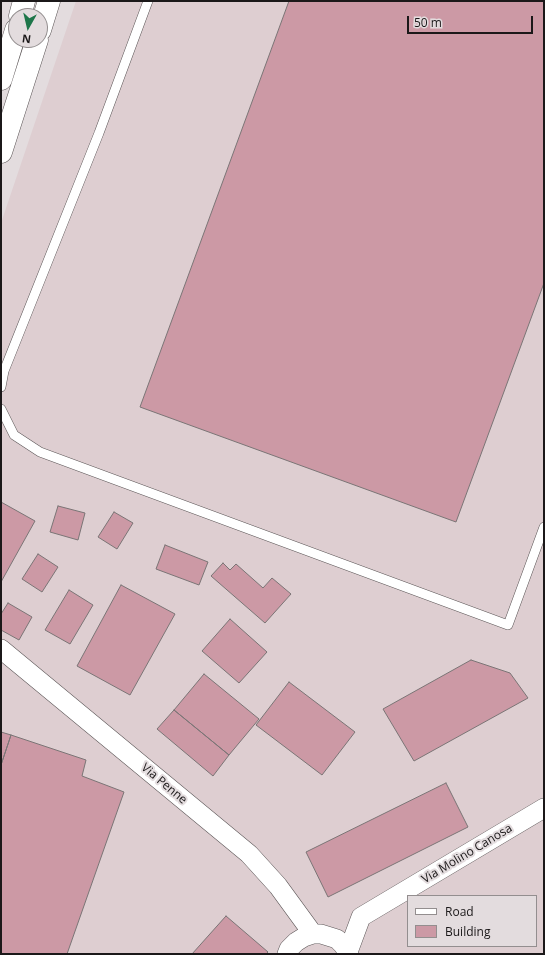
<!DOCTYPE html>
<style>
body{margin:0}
#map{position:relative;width:545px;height:955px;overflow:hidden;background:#e3dcde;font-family:"Open Sans",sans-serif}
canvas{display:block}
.frame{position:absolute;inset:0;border:2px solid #1b1819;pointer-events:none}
.legend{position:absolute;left:407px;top:895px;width:130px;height:52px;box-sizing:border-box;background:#e3dcde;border:1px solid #938e8f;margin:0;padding:5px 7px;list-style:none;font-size:12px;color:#1b1819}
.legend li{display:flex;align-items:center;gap:8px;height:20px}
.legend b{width:20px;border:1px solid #938e8f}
.north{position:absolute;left:8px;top:8px;width:40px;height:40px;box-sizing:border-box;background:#e3dcde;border:1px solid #938e8f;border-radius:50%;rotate:188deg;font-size:11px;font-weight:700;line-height:16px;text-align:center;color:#1b1819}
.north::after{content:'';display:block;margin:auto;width:14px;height:18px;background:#1e764a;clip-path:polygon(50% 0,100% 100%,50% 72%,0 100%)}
.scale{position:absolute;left:407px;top:16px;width:126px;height:18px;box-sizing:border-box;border:2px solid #1b1819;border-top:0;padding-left:5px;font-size:12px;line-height:14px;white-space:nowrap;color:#1b1819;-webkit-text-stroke:3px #e3dcde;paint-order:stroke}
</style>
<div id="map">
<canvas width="545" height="955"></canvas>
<div class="frame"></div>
<ul class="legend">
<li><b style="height:5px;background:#fff"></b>Road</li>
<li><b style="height:11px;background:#cc99a5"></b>Building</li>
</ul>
<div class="north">N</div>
<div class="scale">50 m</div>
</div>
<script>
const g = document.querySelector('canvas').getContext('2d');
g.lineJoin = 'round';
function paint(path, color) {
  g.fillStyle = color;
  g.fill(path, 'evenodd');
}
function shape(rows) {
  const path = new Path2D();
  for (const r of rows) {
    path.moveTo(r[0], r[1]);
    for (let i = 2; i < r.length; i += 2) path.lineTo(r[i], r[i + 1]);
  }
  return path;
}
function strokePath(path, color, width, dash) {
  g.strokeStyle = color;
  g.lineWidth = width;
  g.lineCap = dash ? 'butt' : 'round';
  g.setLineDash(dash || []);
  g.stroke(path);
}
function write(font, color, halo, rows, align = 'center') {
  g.font = font + ' "Open Sans",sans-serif';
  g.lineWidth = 4;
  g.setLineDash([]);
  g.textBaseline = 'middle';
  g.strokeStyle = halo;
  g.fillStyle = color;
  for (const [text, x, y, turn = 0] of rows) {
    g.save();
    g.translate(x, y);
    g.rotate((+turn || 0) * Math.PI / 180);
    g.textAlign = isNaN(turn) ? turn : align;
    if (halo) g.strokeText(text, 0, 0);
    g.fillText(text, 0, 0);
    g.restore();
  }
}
const built = shape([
 [76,1,544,1,544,954,1,954,1,223],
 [408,896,536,896,536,946,408,946]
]);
const building = shape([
 [289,1,544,1,544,283,456,522,140,407,289,1],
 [1,502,35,521,1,582,1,502],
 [58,506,85,513,78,540,50,532,58,506],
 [114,512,133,523,117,549,98,537,114,512],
 [165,545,208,562,199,585,156,569,165,545],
 [38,554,58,567,42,592,22,579,38,554],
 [223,563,230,570,236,564,263,588,272,578,291,594,265,623,211,576,223,563],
 [121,585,175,614,130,695,77,666,121,585],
 [69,590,93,605,70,644,45,630,69,590],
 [8,603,32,617,19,640,1,630,1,614,8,603],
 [230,619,267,652,239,683,202,651,230,619],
 [471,660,510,673,528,698,414,761,383,709,471,660],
 [204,674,259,719,229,755,174,710,204,674],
 [289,682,355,732,322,775,256,725,289,682],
 [174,710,229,755,213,776,157,729,174,710],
 [1,732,11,735,1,765,1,732],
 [11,735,86,760,82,776,124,792,67,954,1,954,1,765,11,735],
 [446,783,468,827,328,897,306,852,446,783],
 [226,916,268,952,266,954,192,954,226,916]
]);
const lane = shape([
 [1,387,4,371,99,133,148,1],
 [1,409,14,435,40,452,508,625,544,527]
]);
const street = shape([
 [1,649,249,854,278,886,313,934],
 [348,952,361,917,544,808],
 [287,954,289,949,296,942,304,937,313,934,321,934,337,939,343,945,349,954]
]);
const highway = shape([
 [20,16,24,1],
 [40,30,49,1],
 [1,79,16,30],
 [1,152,37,40]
]);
const streetNames = [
 ["Via Penne",164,784,40],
 ["Via Molino Canosa",467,854,-31]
];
paint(built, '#deced1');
paint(building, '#cc99a5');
strokePath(building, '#7b7576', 1);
strokePath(lane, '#5d5758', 10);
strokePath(street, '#5d5758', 20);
strokePath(highway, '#5d5758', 23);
strokePath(lane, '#fff', 9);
strokePath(street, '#fff', 19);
strokePath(highway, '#fff', 22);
write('12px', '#1b1819', '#e3dcde', streetNames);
</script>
